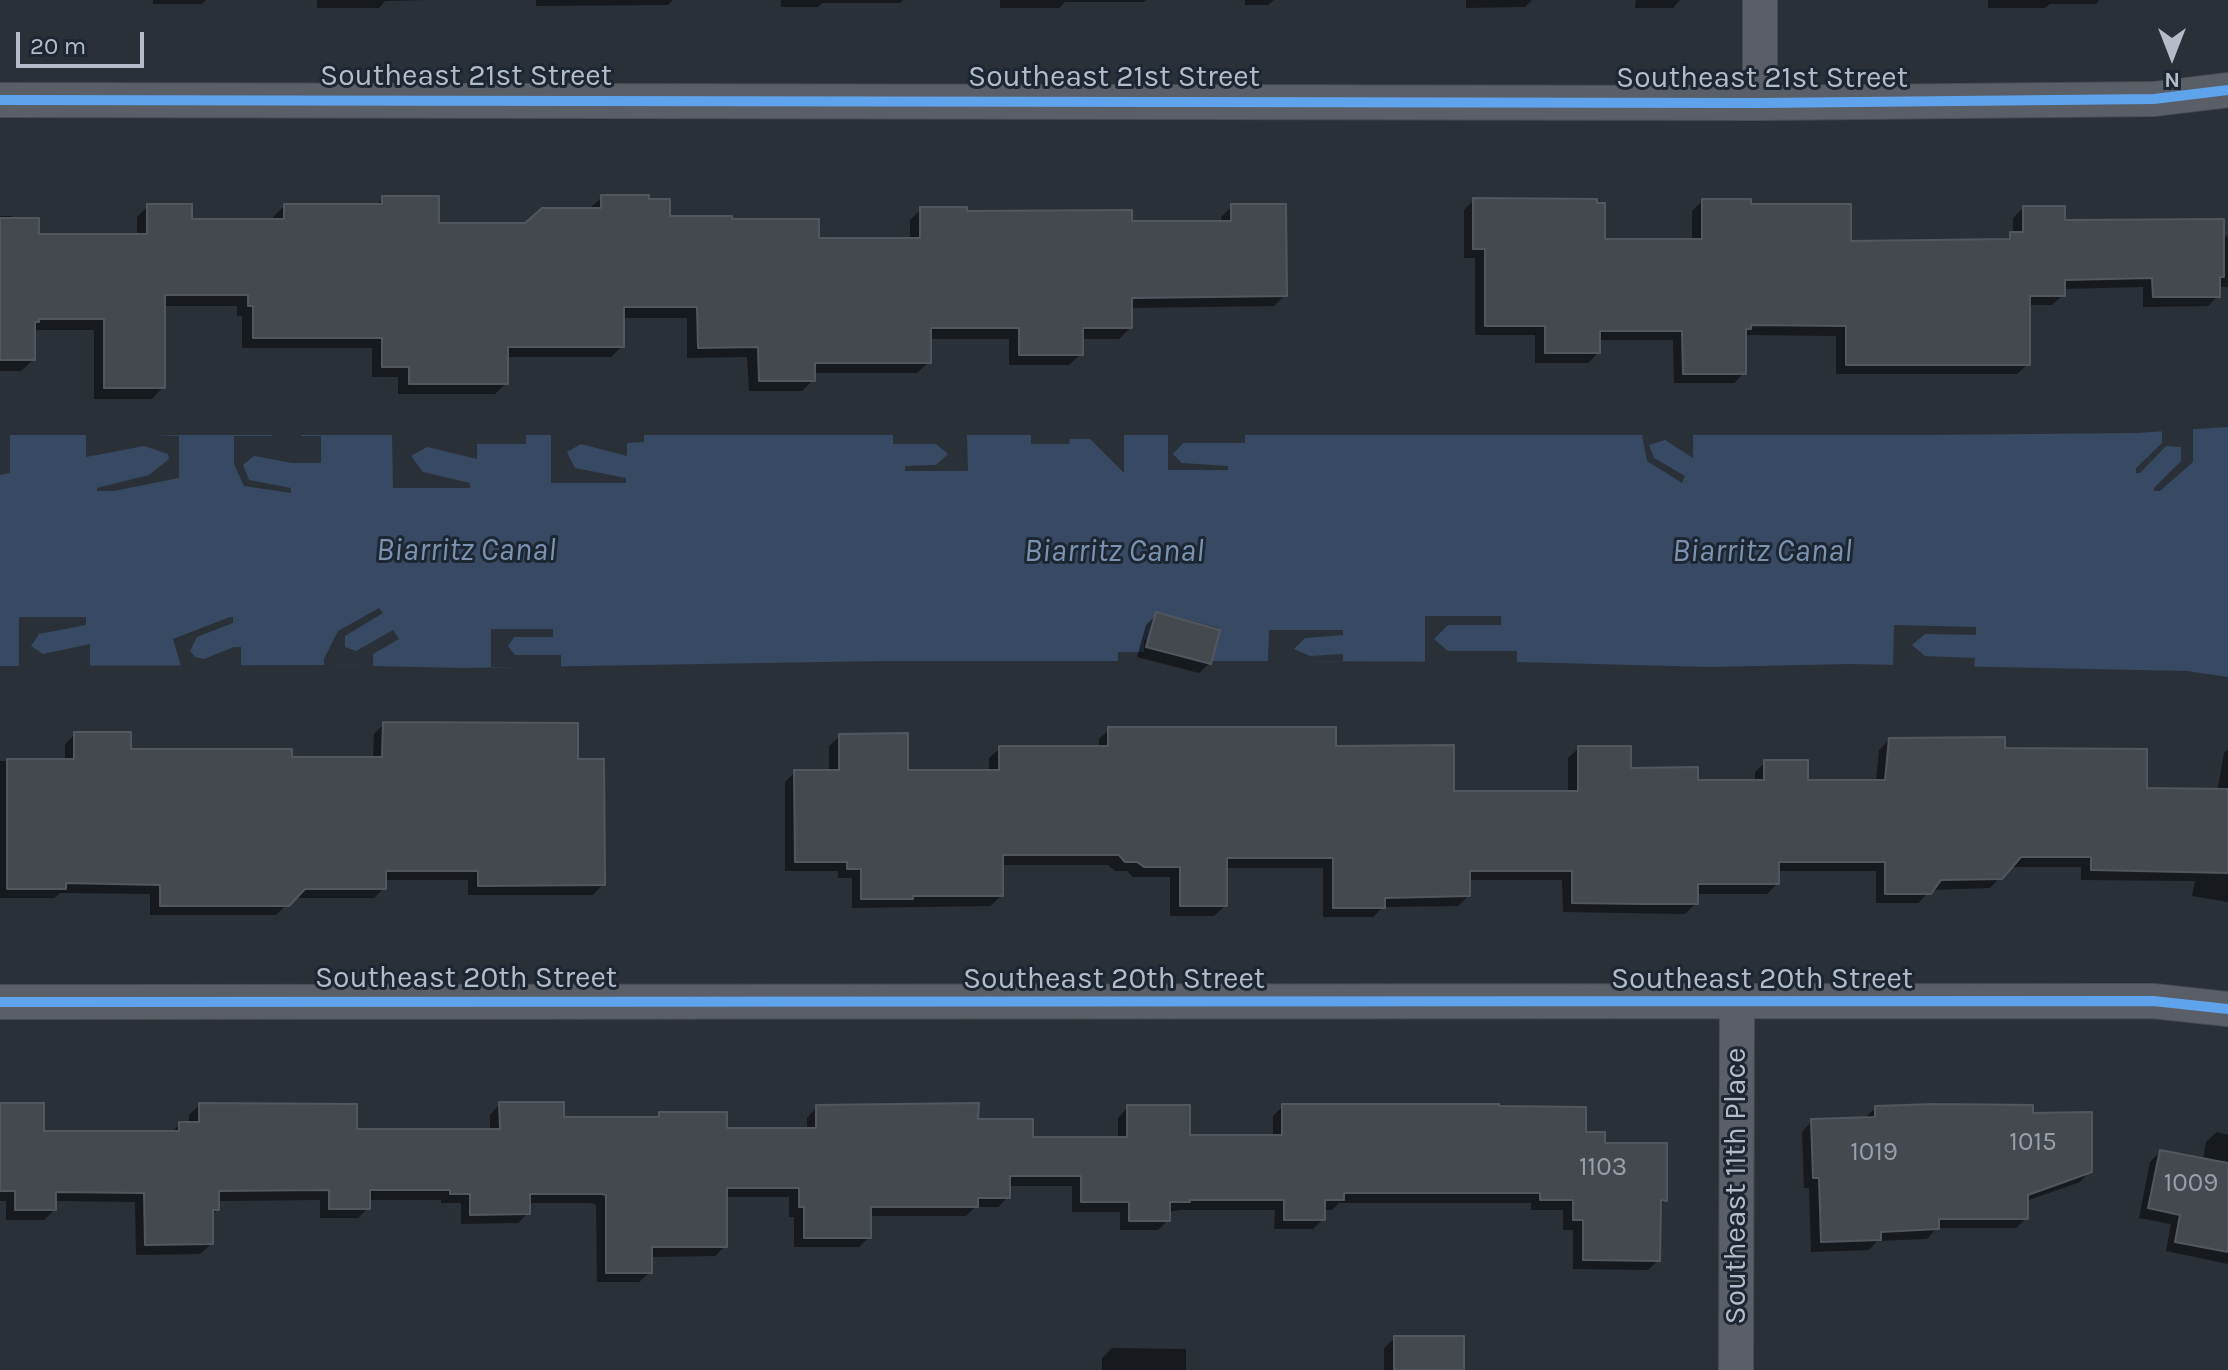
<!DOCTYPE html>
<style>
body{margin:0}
#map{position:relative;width:2228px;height:1370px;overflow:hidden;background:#2a3038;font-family:Karla,sans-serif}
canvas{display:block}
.north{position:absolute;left:2132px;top:16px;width:80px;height:80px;-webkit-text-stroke:6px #1d2633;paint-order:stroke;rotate:180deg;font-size:22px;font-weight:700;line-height:32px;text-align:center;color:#b4bcc9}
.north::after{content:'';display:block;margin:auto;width:28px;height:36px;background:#b4bcc9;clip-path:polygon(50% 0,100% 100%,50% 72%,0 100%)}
.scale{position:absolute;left:16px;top:32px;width:128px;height:36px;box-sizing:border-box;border:4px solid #b4bcc9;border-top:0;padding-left:10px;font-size:24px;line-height:28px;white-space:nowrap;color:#b4bcc9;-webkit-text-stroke:6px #1d2633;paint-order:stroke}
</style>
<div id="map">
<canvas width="2228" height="1370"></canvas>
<div class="north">N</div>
<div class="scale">20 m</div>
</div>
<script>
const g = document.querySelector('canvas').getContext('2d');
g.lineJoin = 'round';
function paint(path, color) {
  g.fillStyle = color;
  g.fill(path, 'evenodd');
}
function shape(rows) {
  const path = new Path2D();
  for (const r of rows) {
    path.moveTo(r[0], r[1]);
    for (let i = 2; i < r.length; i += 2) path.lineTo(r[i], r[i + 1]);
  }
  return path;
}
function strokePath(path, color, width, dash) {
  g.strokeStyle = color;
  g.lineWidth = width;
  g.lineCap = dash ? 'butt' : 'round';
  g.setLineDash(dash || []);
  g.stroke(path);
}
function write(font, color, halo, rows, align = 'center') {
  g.font = font + ' Karla,sans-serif';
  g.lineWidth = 6;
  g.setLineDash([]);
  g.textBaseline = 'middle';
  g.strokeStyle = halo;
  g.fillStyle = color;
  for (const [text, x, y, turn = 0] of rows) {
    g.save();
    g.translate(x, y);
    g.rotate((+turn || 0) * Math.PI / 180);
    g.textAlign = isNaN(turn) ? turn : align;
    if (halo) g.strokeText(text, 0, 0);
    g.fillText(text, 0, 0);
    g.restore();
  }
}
const water = shape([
 [2228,427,2228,677,2187,671,1850,664,1710,667,1517,662,1268,661,883,661,463,668,324,665,0,666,0,435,1929,435,2136,433]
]);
const pier = shape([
 [2193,427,2193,462,2160,491,2154,491,2154,488,2181,461,2181,447,2166,446,2140,473,2136,473,2136,468,2162,443,2162,428],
 [606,430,644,430,644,442,627,443,627,456,581,444,567,452,575,468,626,478,626,483,551,483,551,434,605,434],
 [108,431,152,431,153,435,179,436,179,478,114,491,97,491,97,488,149,475,169,459,168,454,144,446,86,457,86,435,108,435],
 [893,431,922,431,922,435,967,435,968,471,905,471,905,466,936,465,948,454,936,444,893,444],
 [1031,431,1070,431,1070,435,1124,435,1124,473,1090,439,1070,439,1069,444,1031,444],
 [1216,431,1245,431,1245,443,1183,443,1173,454,1182,463,1228,466,1228,470,1168,470,1168,435,1215,435],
 [273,432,301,432,301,436,321,436,321,463,292,463,254,456,243,465,249,480,291,488,291,493,244,486,234,464,234,436,272,436],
 [0,435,10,435,10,473,0,475],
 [392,435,526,435,526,444,477,444,477,459,427,447,411,456,423,472,470,483,470,488,393,488],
 [1642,435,1693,435,1693,458,1665,440,1649,445,1654,458,1685,476,1682,483,1647,461],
 [379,608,383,613,345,636,345,647,356,651,393,630,399,639,373,654,373,666,324,665,324,659,338,631],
 [1158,612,1219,628,1209,661,1153,661,1152,665,1118,665,1118,652,1144,652,1144,640,1188,652,1198,630,1153,619],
 [1425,616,1501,616,1501,625,1448,625,1434,639,1448,651,1517,651,1517,662,1500,662,1500,666,1469,666,1468,662,1425,662],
 [19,617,86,617,86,625,39,634,31,646,43,654,90,644,90,666,19,666],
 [230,617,233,617,233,623,197,637,190,651,195,657,204,659,234,647,241,647,241,666,181,666,173,639],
 [1894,625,1976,627,1976,635,1925,634,1912,645,1925,656,1975,658,1974,668,1893,666],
 [491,629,553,629,553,637,514,637,508,646,515,655,561,655,561,671,523,671,522,667,491,667],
 [1269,630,1343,630,1343,635,1305,638,1294,649,1310,656,1343,654,1343,661,1268,661]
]);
const shadow = shape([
 [153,0,206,0,202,4,153,4],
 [317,0,427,0,385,1,379,8,317,8],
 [536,0,673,0,668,5,536,6],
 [781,0,903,0,900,3,822,3,818,7,781,7],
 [1000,0,1146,0,1144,2,1065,2,1059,8,1000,8],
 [1245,0,1274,0,1268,5,1245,5],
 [1466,0,1532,0,1525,7,1466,8],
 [1636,0,1680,0,1673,8,1635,8],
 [1988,0,2099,0,2096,4,2050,4,2045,8,1988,8],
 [602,197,668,218,730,221,817,240,910,240,910,220,921,209,1130,223,1221,223,1221,217,1232,206,1285,295,1274,306,1130,308,1130,328,1119,339,1081,339,1081,354,1069,365,1009,365,1009,339,929,339,929,362,917,373,813,373,813,380,802,391,749,391,747,357,687,358,687,318,622,318,622,346,611,357,506,357,506,383,495,394,398,394,398,377,372,377,372,348,242,348,242,316,237,316,237,306,163,306,163,387,152,399,94,399,94,330,33,330,33,360,21,371,0,371,0,216,12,216,12,220,37,236,137,236,137,217,148,206,190,221,273,221,273,217,284,206,376,206,383,198,437,225,525,225,590,208],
 [1474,200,1603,241,1692,241,1692,211,1702,201,1749,206,1849,243,2004,241,2013,234,2013,218,2023,208,2063,222,2222,237,2228,236,2228,287,2218,287,2218,296,2208,306,2143,307,2143,287,2063,289,2063,295,2052,305,2028,305,2028,364,2017,374,1836,374,1836,336,1744,335,1744,373,1734,383,1674,383,1673,340,1598,340,1598,353,1588,363,1535,363,1535,335,1475,335,1475,258,1464,258,1464,210],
 [1156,615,1210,663,1199,673,1137,657,1146,625],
 [384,724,576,761,603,884,593,895,468,895,468,880,384,880,384,888,374,898,293,898,276,915,150,915,150,894,60,893,54,898,0,898,0,761,65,761,65,744,75,734,129,751,290,759,373,759,374,734],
 [1109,729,1334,748,1452,793,1568,793,1568,758,1579,748,1629,770,1696,782,1755,782,1755,772,1765,762,1806,782,1876,782,1879,750,1889,740,2003,750,2145,790,2214,791,2218,787,2224,753,2228,749,2228,902,2192,896,2195,881,2081,880,2081,867,2010,867,1990,888,1931,890,1918,903,1876,903,1876,871,1777,871,1777,884,1767,894,1696,894,1696,903,1685,914,1563,912,1562,880,1468,880,1468,896,1458,906,1383,907,1373,917,1323,917,1323,868,1225,868,1225,906,1214,916,1170,916,1170,877,1133,877,1127,871,1115,871,1108,865,1001,865,1001,896,990,906,852,908,852,878,838,878,838,871,785,871,785,782,795,772,829,772,829,746,840,736,906,772,989,772,989,758,1000,748,1099,748,1099,739],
 [500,1104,563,1119,655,1119,660,1114,725,1130,807,1130,807,1118,817,1107,976,1121,1031,1139,1118,1139,1118,1118,1128,1107,1188,1137,1273,1137,1273,1116,1283,1106,1584,1134,1603,1145,1665,1200,1659,1207,1658,1260,1648,1270,1573,1269,1573,1230,1563,1230,1563,1210,1531,1210,1531,1203,1339,1203,1332,1210,1323,1210,1323,1219,1313,1229,1274,1229,1275,1210,1180,1210,1168,1212,1168,1220,1158,1230,1120,1230,1120,1212,1072,1212,1072,1186,1008,1186,1008,1197,998,1207,975,1207,966,1216,869,1216,869,1237,859,1247,794,1247,794,1217,789,1217,789,1197,725,1197,725,1246,715,1256,650,1257,650,1272,639,1282,597,1282,596,1205,591,1203,528,1203,528,1213,518,1223,461,1224,461,1203,441,1203,441,1200,368,1200,368,1208,358,1218,320,1218,320,1200,217,1201,217,1210,211,1216,211,1244,200,1254,136,1255,135,1202,54,1201,54,1210,44,1220,6,1220,6,1201,0,1201,0,1105,42,1133,171,1133,180,1124,189,1124,189,1115,199,1105,355,1131,490,1131,490,1115],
 [1875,1108,2031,1115,2090,1171,2080,1182,2026,1201,2026,1218,2016,1228,1937,1228,1927,1239,1877,1241,1869,1250,1811,1252,1809,1188,1804,1188,1802,1132,1812,1121,1865,1118],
 [2217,1132,2228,1135,2228,1264,2166,1251,2171,1224,2139,1218,2150,1162,2160,1152,2203,1160,2206,1142],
 [1395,1338,1462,1370,1384,1370,1384,1348],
 [1112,1348,1186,1349,1186,1370,1102,1370,1102,1358]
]);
const building = shape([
 [601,195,649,195,649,199,670,199,670,216,732,216,732,219,819,219,819,238,920,238,920,207,967,207,967,211,1132,210,1132,221,1231,221,1231,204,1286,204,1287,296,1132,298,1132,328,1083,328,1083,355,1019,355,1019,328,931,328,931,363,815,363,815,381,759,381,758,347,698,348,697,307,624,307,624,347,508,347,508,384,409,384,409,367,382,367,382,338,253,338,253,306,248,306,248,295,165,295,165,388,104,388,104,319,39,319,39,322,35,322,35,360,0,360,0,218,39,218,39,234,147,234,147,204,192,204,192,219,284,219,284,204,382,204,382,196,439,196,439,223,525,223,542,208,601,208,601,195],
 [1473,198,1597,199,1597,203,1605,203,1605,239,1702,239,1702,199,1751,199,1751,204,1851,204,1851,241,2010,239,2010,232,2023,232,2023,206,2065,206,2065,220,2224,219,2224,277,2220,277,2220,297,2153,297,2152,278,2065,280,2065,296,2030,296,2030,365,1846,365,1846,326,1751,325,1751,329,1746,329,1746,374,1683,374,1682,331,1600,331,1600,353,1545,353,1545,326,1485,326,1485,249,1473,249,1473,198],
 [1156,612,1220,630,1211,664,1146,647,1156,612],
 [383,722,578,723,578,759,604,759,605,885,478,886,478,871,386,871,386,889,305,889,289,906,160,906,160,885,66,883,66,889,7,889,7,759,74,759,74,732,131,732,131,749,292,749,292,757,382,757,383,722],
 [1108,727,1336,727,1336,746,1454,745,1454,791,1578,791,1578,746,1631,746,1631,768,1698,767,1698,780,1764,780,1764,760,1808,760,1808,780,1885,780,1889,738,2005,737,2005,748,2147,749,2147,788,2228,789,2228,873,2091,870,2091,857,2021,857,2002,879,1941,880,1931,894,1885,894,1885,862,1779,862,1779,884,1698,884,1698,904,1643,904,1572,903,1572,871,1470,871,1470,896,1385,898,1385,908,1333,908,1333,858,1227,858,1227,906,1180,906,1180,867,1144,867,1137,862,1125,862,1119,855,1003,855,1003,896,913,896,913,899,861,899,861,869,847,869,847,862,795,862,794,770,839,770,839,734,908,733,908,770,999,770,999,746,1108,746,1108,727],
 [499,1102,564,1102,564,1117,659,1117,659,1112,727,1112,727,1128,816,1128,816,1105,979,1103,978,1119,1033,1119,1033,1137,1127,1137,1127,1105,1190,1105,1190,1135,1282,1135,1282,1104,1499,1104,1499,1106,1586,1107,1586,1132,1605,1132,1605,1143,1667,1143,1667,1201,1661,1200,1660,1261,1583,1260,1583,1220,1573,1220,1573,1200,1540,1200,1540,1193,1344,1193,1344,1200,1325,1200,1325,1220,1284,1220,1284,1200,1190,1200,1190,1202,1170,1202,1170,1221,1129,1221,1129,1202,1081,1202,1081,1176,1010,1176,1010,1198,978,1198,978,1207,871,1207,871,1238,804,1238,804,1207,799,1207,799,1188,727,1188,727,1247,652,1247,652,1273,606,1273,606,1195,602,1194,530,1194,530,1214,470,1215,470,1194,450,1194,450,1190,370,1190,370,1209,329,1209,329,1190,219,1191,219,1210,213,1210,213,1244,145,1245,144,1193,56,1192,56,1210,15,1210,15,1191,0,1191,0,1103,44,1103,44,1131,179,1131,179,1122,199,1122,199,1103,357,1104,357,1129,500,1129,499,1102],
 [1935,1104,2033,1105,2033,1113,2092,1112,2092,1172,2028,1195,2028,1219,1939,1219,1939,1229,1881,1232,1881,1240,1821,1242,1819,1178,1813,1178,1811,1119,1875,1117,1875,1106,1935,1104],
 [2160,1150,2228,1163,2228,1252,2175,1242,2180,1215,2148,1208,2160,1150],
 [1394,1336,1464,1336,1464,1370,1394,1370,1394,1336]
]);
const street = shape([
 [0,100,1760,103,2154,99,2228,90],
 [1760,103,1760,0],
 [0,1002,2153,1001,2228,1009],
 [1736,1370,1737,1003]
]);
const cycleway = shape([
 [0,100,1760,103,2154,99,2228,90],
 [0,1002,2153,1001,2228,1009]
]);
const numberNames = [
 ["1015",2033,1143],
 ["1019",1874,1153],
 ["1103",1603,1168],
 ["1009",2191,1184]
];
const streetNames = [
 ["Southeast 21st Street",466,76],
 ["Southeast 21st Street",1114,77],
 ["Southeast 21st Street",1762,78],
 ["Southeast 20th Street",466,978],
 ["Southeast 20th Street",1114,979],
 ["Southeast 20th Street",1762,979],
 ["Southeast 11th Place",1736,1186,-90]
];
const waterNames = [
 ["Biarritz Canal",466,551],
 ["Biarritz Canal",1114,552],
 ["Biarritz Canal",1762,552]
];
paint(water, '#384963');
paint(pier, '#2a3038');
paint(shadow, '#0007');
paint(building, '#444950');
strokePath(building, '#52575f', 2);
strokePath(street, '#484c53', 36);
strokePath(street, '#5a5e66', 34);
strokePath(cycleway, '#60a3ed', 10);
write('26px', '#989fab', null, numberNames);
write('30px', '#b4bcc9', '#1d2633', streetNames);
write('italic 32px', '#7c92b1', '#1d2633', waterNames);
</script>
